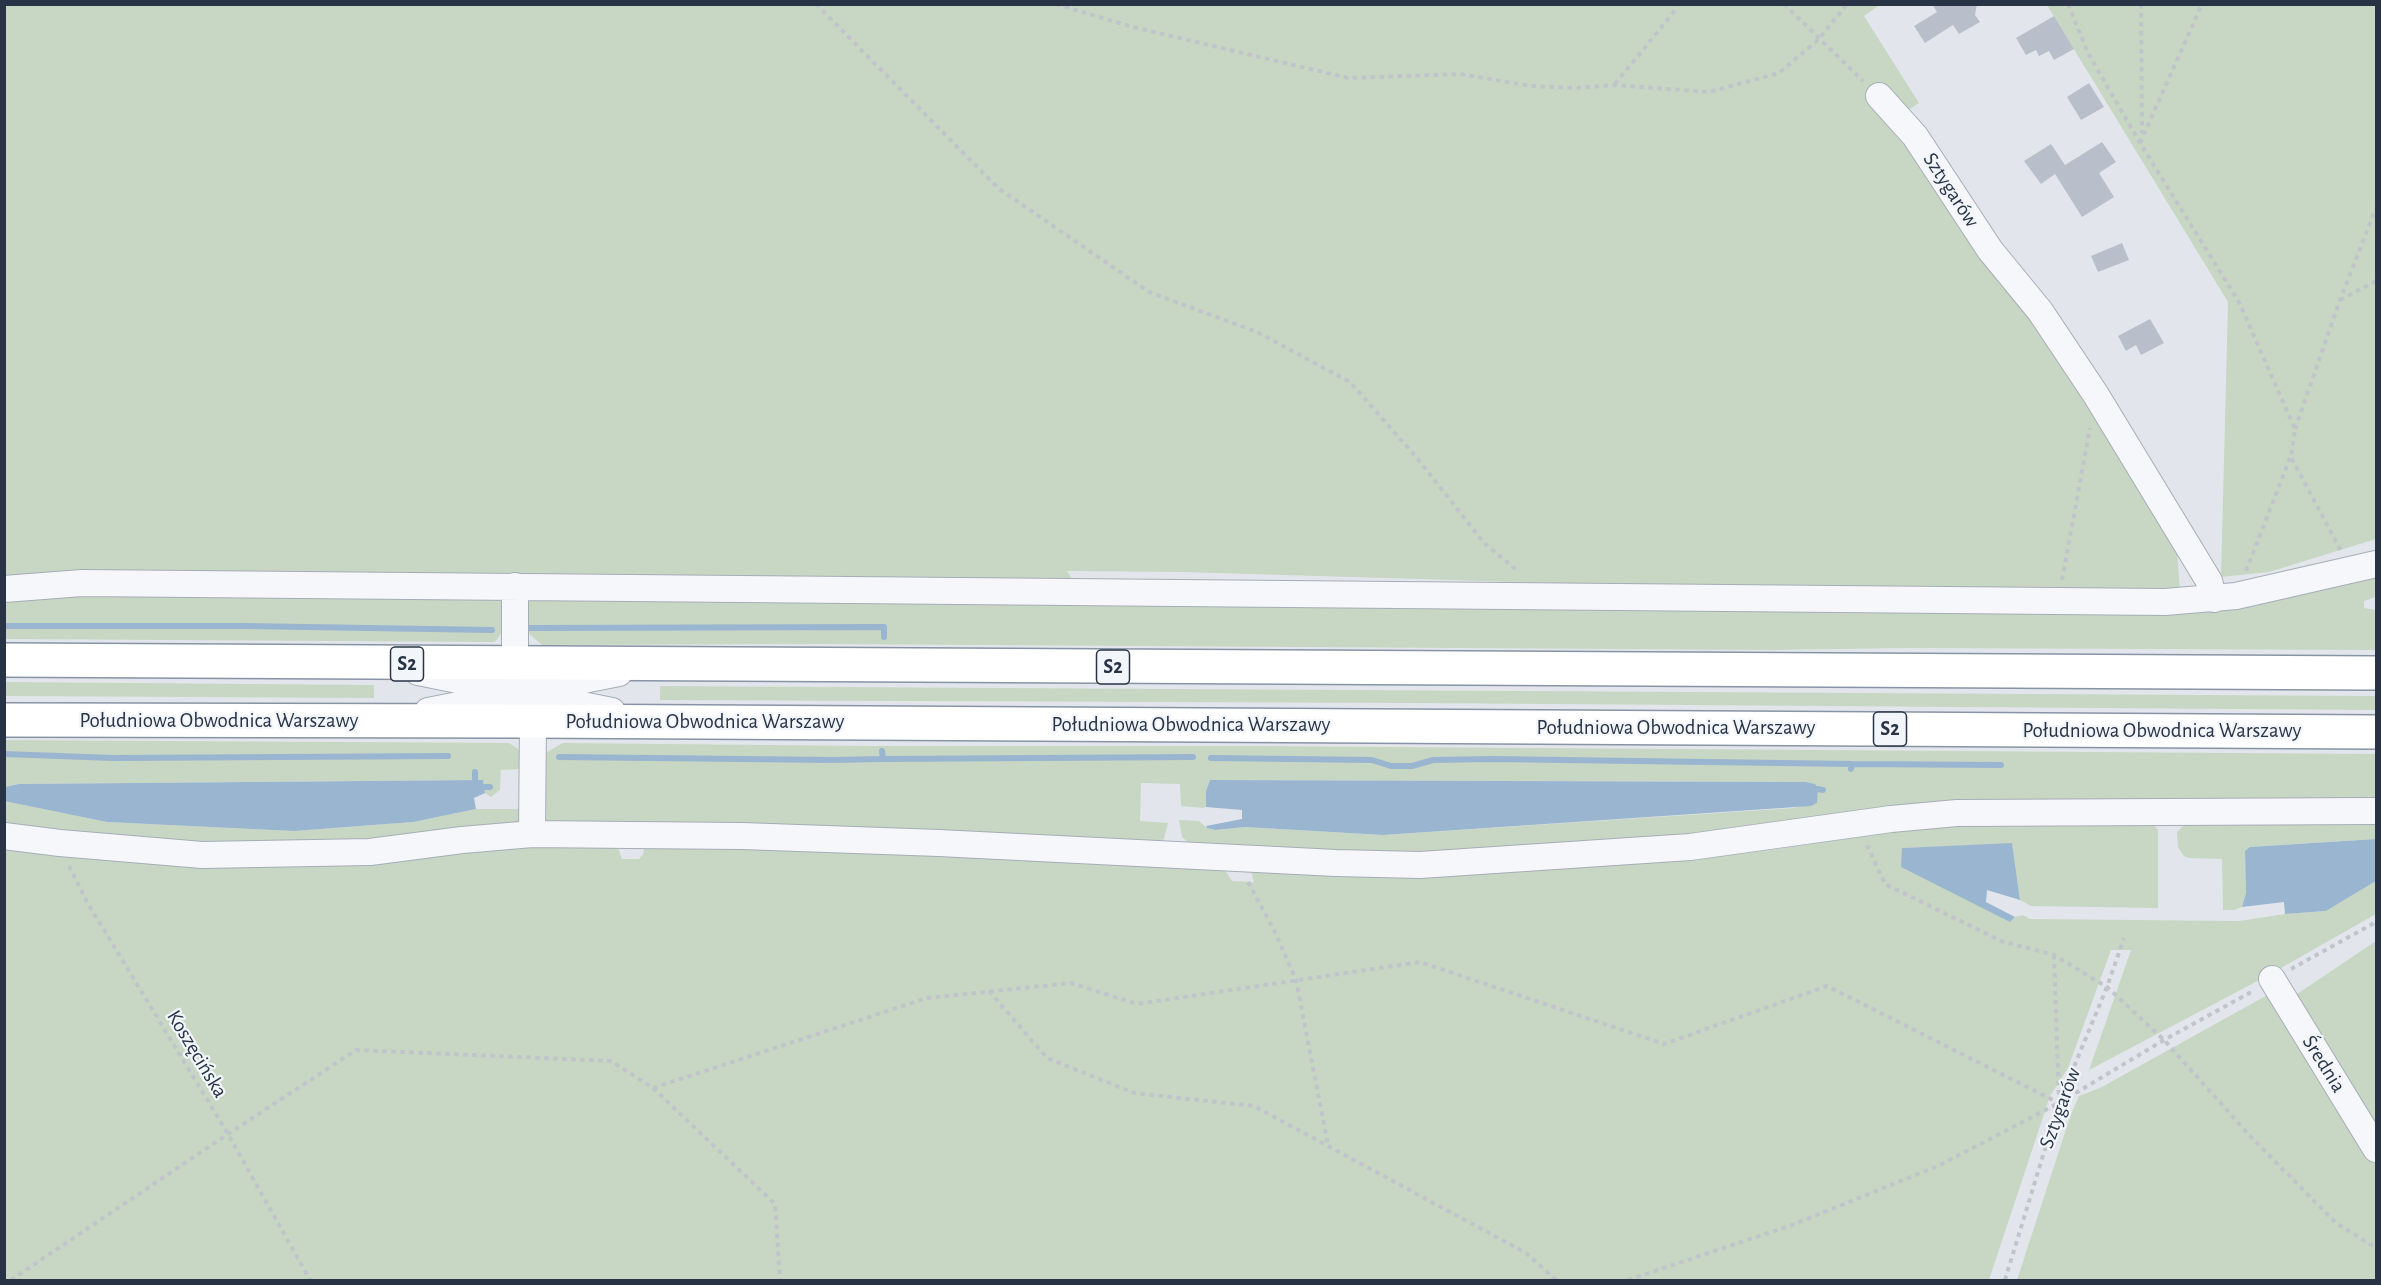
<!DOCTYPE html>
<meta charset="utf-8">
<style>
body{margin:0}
#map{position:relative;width:2381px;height:1285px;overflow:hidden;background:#e2e6ec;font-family:"Alegreya Sans",sans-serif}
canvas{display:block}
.frame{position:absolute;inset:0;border:6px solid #283446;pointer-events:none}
</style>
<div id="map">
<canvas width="2381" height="1285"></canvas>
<div class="frame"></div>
</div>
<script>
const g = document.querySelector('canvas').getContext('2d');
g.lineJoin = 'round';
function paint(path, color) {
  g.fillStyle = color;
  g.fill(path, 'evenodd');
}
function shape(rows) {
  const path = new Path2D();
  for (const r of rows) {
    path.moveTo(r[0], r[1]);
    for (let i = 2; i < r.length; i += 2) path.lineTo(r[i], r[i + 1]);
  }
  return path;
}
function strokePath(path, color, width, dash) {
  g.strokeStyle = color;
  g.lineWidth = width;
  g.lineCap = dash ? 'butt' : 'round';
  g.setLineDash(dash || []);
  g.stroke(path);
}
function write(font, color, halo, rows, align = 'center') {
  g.font = font + ' "Alegreya Sans",sans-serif';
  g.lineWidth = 4.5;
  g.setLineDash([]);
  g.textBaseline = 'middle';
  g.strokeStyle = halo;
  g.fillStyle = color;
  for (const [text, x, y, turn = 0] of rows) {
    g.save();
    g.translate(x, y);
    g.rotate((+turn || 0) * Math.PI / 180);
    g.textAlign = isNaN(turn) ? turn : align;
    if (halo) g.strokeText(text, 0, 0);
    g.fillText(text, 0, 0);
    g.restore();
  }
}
const green = shape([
 [1881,4,1864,16,1919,103,1901,115,1987,250,2176,537,2180,591,1781,590,1184,572,1067,571,1075,583,5,580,5,5],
 [2047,5,2376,5,2376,539,2269,572,2221,577,2228,302],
 [2376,575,2376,597,2364,601,2364,608,2376,610,2376,650,1905,648,1771,650,823,644,542,645,527,632,527,602,532,597,2114,611],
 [97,591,500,598,503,602,504,629,496,641,492,642,5,639,5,597],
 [5,682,374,685,374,698,5,696],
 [660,686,2376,696,2376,710,1410,703,660,700],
 [5,740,509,743,517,748,523,756,525,769,501,770,500,790,491,797,485,793,483,780,19,784,5,787],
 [563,743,871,746,1254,746,2376,754,2376,801,2221,798,2148,800,1770,832,1466,854,1194,848,1182,837,1179,820,1199,821,1207,828,1215,830,1245,827,1383,835,1794,808,1817,803,1805,782,1210,780,1206,791,1206,807,1203,808,1181,806,1180,784,1141,783,1140,821,1168,823,1164,839,1158,842,553,828,544,819,543,760,547,752],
 [5,801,107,822,294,831,412,822,476,809,524,809,521,823,336,843,268,845,95,840,5,827],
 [2376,821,2376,839,2250,847,2245,851,2246,893,2242,907,2234,910,2223,910,2222,859,2189,858,2184,856,2178,847,2177,832,2187,822],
 [1957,823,2152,823,2158,830,2158,908,2031,906,2020,900,2012,844,1902,848,2010,922,2015,917,2023,915,2030,919,2239,921,2285,914,2326,911,2376,881,2376,914,2267,976,2089,1070,2131,950,2111,950,2068,1068,2050,1096,1989,1280,5,1280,5,844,473,848,612,844,618,848,622,859,639,859,643,854,645,845,800,843,1222,866,1232,881,1254,882,1250,868,1649,859,1748,853],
 [2376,941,2376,1135,2291,998],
 [2271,993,2376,1161,2376,1280,2017,1280,2071,1114,2079,1096,2100,1088]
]);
const water = shape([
 [483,780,485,793,474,798,476,809,413,822,294,831,107,822,4,801,5,787,19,784],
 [1210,780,1805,782,1815,784,1818,788,1817,803,1811,806,1383,835,1245,827,1215,830,1207,828,1206,826,1242,819,1242,810,1206,807,1206,791],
 [2376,839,2376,881,2326,911,2285,914,2284,902,2242,907,2246,893,2245,851,2250,847],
 [2012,843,2020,900,1987,890,1986,902,2015,917,2010,922,1901,867,1902,848]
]);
const stream = shape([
 [4,626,244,626,492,630],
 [529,628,884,627,884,637],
 [882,751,883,759,1193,757],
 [4,754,113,758,448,756],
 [559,757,833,760,883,759],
 [1211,758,1372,760,1391,766,1412,766,1433,760,1492,759,1852,764],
 [1851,769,1852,764,2001,765],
 [475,772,475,781],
 [484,787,490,787],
 [1818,789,1823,790]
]);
const building = shape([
 [1932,4,1977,4,1975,15,1980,22,1959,34,1953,25,1925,43,1914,26,1937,12],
 [2054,16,2074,49,2054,60,2049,51,2039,56,2036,50,2026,55,2016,38],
 [2089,83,2104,107,2081,120,2067,97],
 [2102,142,2116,162,2099,173,2114,197,2082,217,2055,174,2041,184,2024,161,2051,144,2065,165],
 [2122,243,2129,260,2098,272,2091,256],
 [2150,319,2164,343,2141,355,2136,345,2126,351,2118,336]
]);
const path = shape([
 [816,4,998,188,1149,292,1257,332,1350,382,1417,458,1484,543,1519,572],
 [1056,4,1129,26,1348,78,1460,74,1531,86,1576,88,1615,85,1709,92,1779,73,1819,39,1847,4],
 [1784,4,1863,81],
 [2068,4,2088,53,2140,143,2239,302,2295,429,2291,457,2341,551],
 [2141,4,2142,133],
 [1615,84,1673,13,1677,4],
 [2140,143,2202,4],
 [2340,300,2376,281],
 [2295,429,2340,300,2376,208],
 [2246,571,2290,458],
 [2062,580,2090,428],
 [1867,845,1885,884,2001,941,2054,955,2107,987,2164,1040,2252,1138,2336,1223,2376,1248],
 [69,866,87,902,228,1134,310,1280],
 [1248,882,1274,930,1296,980,1328,1145],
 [2054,955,2059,1100],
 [2291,969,2376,922],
 [989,991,1047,1058,1134,1093,1254,1106,1526,1253,1556,1280],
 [653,1088,775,1204,780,1280],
 [11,1280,228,1134,356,1050,611,1061,653,1088,927,998,1071,983,1137,1004,1420,962,1664,1044,1827,986,2059,1103],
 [1628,1280,1792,1225,1938,1166,2059,1103,2164,1040,2253,991],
 [2005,1280,2059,1103,2107,987,2124,938]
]);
const minor = shape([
 [1879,96,1915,136,1990,250,2040,311,2096,395,2209,581,2214,599],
 [515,586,515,665,520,693,533,721,532,834],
 [4,589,82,583,2165,602,2236,596,2376,564],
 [418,672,612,711],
 [428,711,619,673],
 [4,836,60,843,202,855,370,852,462,840,532,834,631,835,742,836,939,843,1336,863,1420,865,1690,847,1891,819,1957,813,2376,811],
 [2272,979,2376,1149]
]);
const highway = shape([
 [4,660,2376,673],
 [4,720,533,721,2376,732]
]);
const shields = [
 [407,664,33],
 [1113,667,33],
 [1890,729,33]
];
const shieldNames = [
 ["S2",407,664],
 ["S2",1113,667],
 ["S2",1890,729]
];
const streetNames = [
 ["Sztygarów",1951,190,57],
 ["Południowa Obwodnica Warszawy",219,721],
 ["Południowa Obwodnica Warszawy",705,722],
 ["Południowa Obwodnica Warszawy",1191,725],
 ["Południowa Obwodnica Warszawy",1676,728],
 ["Południowa Obwodnica Warszawy",2162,731],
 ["Koszęcińska",197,1054,59],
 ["Średnia",2324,1064,58],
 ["Sztygarów",2060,1108,-70]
];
paint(green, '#c8d7c3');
paint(water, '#9ab5cf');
strokePath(stream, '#9ab5cf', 6);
paint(building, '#b9bfca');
strokePath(minor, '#a6adb7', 28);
strokePath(highway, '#8894a4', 36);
strokePath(path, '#c0c4cb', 4, [4.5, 4.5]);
strokePath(minor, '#f6f7fa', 26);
strokePath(highway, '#fff', 33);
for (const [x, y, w] of shields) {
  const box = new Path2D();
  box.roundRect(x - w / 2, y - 17, w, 34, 4.5);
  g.fillStyle = '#f2f5f9';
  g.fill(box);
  strokePath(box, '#283446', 1.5);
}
write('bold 20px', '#283446', null, shieldNames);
write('21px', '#283446', '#f2f5f9', streetNames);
</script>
